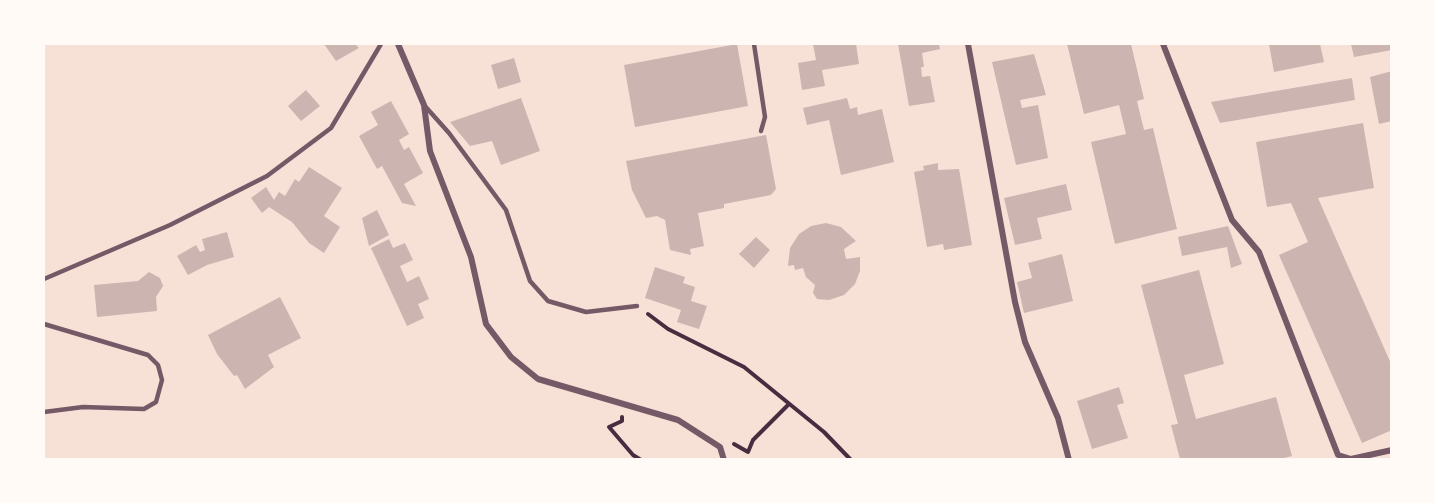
<!DOCTYPE html>
<style>
body{margin:0}
#map{position:relative;width:1435px;height:503px;overflow:hidden;background:#f7e1d7;font-family:Arial,sans-serif}
canvas{display:block}
.frame{position:absolute;inset:0;border:45px solid #fffaf5;pointer-events:none}
</style>
<div id="map">
<canvas width="1435" height="503"></canvas>
<div class="frame"></div>
</div>
<script>
const g = document.querySelector('canvas').getContext('2d');
g.lineJoin = 'round';
function paint(path, color) {
  g.fillStyle = color;
  g.fill(path, 'evenodd');
}
function shape(rows) {
  const path = new Path2D();
  for (const r of rows) {
    path.moveTo(r[0], r[1]);
    for (let i = 2; i < r.length; i += 2) path.lineTo(r[i], r[i + 1]);
  }
  return path;
}
function strokePath(path, color, width, dash) {
  g.strokeStyle = color;
  g.lineWidth = width;
  g.lineCap = dash ? 'butt' : 'round';
  g.setLineDash(dash || []);
  g.stroke(path);
}
const building = shape([
 [324,44,355,44,359,48,336,61],
 [737,44,748,106,635,127,624,65],
 [813,44,856,44,859,64,822,70,825,86,802,90,798,63,816,60],
 [898,44,939,44,940,49,922,53,924,67,921,67,922,77,930,76,935,102,909,106],
 [1067,44,1131,44,1144,99,1137,101,1144,130,1153,128,1177,229,1115,244,1091,142,1126,134,1119,105,1084,114],
 [1269,44,1320,44,1324,62,1274,72],
 [1351,44,1392,44,1392,50,1354,57],
 [1034,54,1046,95,1020,100,1022,108,1038,105,1048,158,1016,165,992,62],
 [514,58,521,82,498,89,491,65],
 [1392,71,1392,121,1379,124,1370,77],
 [1352,78,1355,100,1220,123,1211,102],
 [306,90,320,106,301,121,288,106],
 [521,98,540,151,501,165,492,141,470,146,450,122],
 [847,98,850,109,857,107,858,115,882,109,894,162,841,175,829,120,807,125,803,108],
 [391,101,409,134,399,140,404,150,409,147,423,173,404,184,416,206,402,203,382,166,377,169,359,136,378,125,371,112],
 [1363,123,1374,188,1318,198,1392,366,1392,430,1362,443,1279,255,1308,242,1291,203,1267,207,1256,142],
 [766,135,776,189,771,195,724,204,724,208,698,213,704,246,690,249,691,255,670,250,665,220,657,216,646,218,632,190,626,161],
 [938,163,938,170,959,169,972,245,944,250,943,244,927,247,914,172,924,170,923,166],
 [309,167,342,188,324,216,340,227,324,253,309,243,292,222,269,207,262,213,251,198,266,187,274,200,279,192,285,196,295,179,299,182],
 [1066,184,1072,210,1037,218,1042,239,1015,245,1004,198],
 [377,210,389,235,369,246,362,218],
 [826,223,841,227,856,241,844,249,846,259,860,257,860,271,855,284,844,295,829,300,817,299,813,293,815,285,806,277,803,268,795,270,794,265,788,266,790,248,799,234,811,226],
 [1228,226,1242,264,1231,268,1227,247,1182,256,1178,237],
 [227,232,234,257,207,265,188,275,177,256,196,245,200,252,205,250,202,239],
 [756,237,770,250,754,268,739,254],
 [389,239,393,248,405,243,413,260,400,266,407,282,419,276,429,299,418,304,424,318,407,326,371,248],
 [1062,254,1073,301,1024,313,1017,282,1032,278,1028,263],
 [655,267,685,277,683,283,695,287,691,301,707,306,699,329,677,322,681,310,645,298],
 [1199,270,1224,364,1184,375,1196,419,1276,397,1292,456,1280,459,1180,459,1171,425,1178,424,1141,285],
 [149,272,160,278,163,286,156,297,157,311,97,317,94,285,138,281],
 [280,297,301,338,268,355,274,367,245,389,237,375,234,376,217,354,208,335],
 [1119,387,1124,403,1117,405,1128,438,1092,449,1077,401]
]);
const path = shape([
 [648,314,668,329,744,367,824,432,851,460],
 [622,417,622,421,609,427,633,455,641,460],
 [734,444,748,452,753,440,789,404]
]);
const service = shape([
 [754,44,765,117,761,131],
 [424,105,449,133,506,210,530,281,548,301,586,312,637,306],
 [44,279,170,225,267,176,331,128,381,44],
 [44,324,148,355,158,365,162,380,156,402,144,409,83,407,44,412]
]);
const minor = shape([
 [398,44,424,105,430,151,471,257,486,324,511,357,538,379,678,420,720,447,724,460],
 [968,44,1015,302,1025,342,1058,418,1069,460],
 [1163,44,1232,220,1259,252,1338,455,1351,459,1392,450]
]);
paint(building, '#ccb4b1');
strokePath(path, '#4a2c40', 4);
strokePath(service, '#755966', 4.5);
strokePath(minor, '#755966', 6);
</script>
